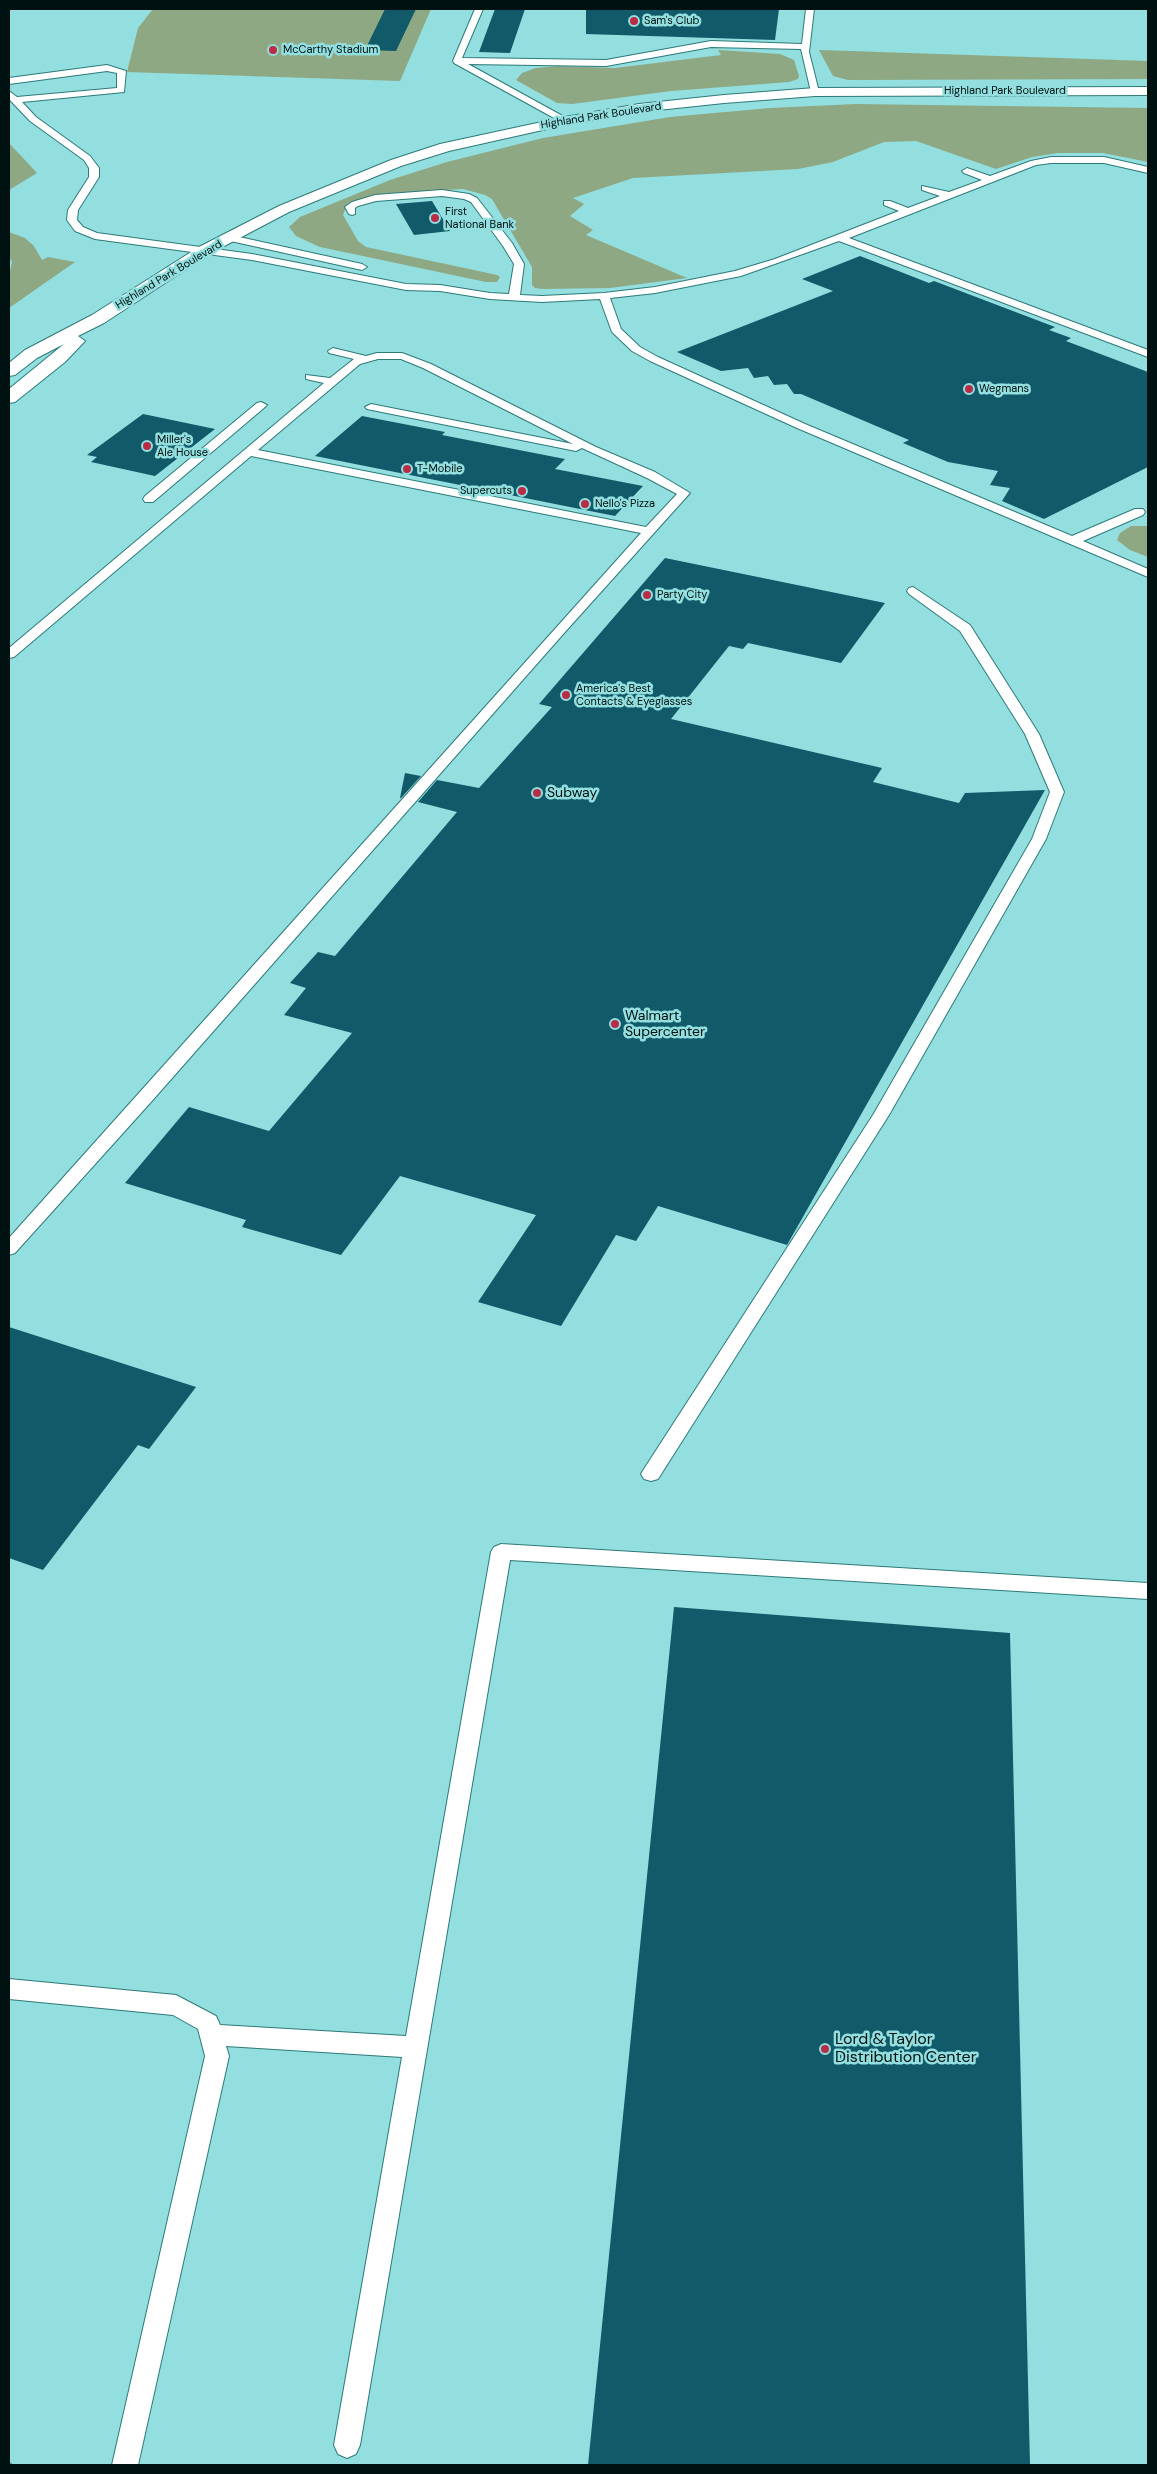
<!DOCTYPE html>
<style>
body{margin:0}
#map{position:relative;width:1157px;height:2474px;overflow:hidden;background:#93dede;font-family:"DM Sans",sans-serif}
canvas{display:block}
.frame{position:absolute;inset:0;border:10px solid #001112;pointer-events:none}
</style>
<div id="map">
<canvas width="1157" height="2474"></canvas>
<div class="frame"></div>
</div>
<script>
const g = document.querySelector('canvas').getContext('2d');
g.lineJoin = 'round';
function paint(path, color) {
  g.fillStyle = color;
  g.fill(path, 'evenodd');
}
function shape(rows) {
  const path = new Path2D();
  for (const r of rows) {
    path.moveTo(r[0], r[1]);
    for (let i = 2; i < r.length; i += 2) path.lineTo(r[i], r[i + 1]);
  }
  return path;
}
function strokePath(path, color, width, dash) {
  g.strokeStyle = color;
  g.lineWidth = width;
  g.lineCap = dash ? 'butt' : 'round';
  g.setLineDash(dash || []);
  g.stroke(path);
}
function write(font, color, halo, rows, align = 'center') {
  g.font = font + ' "DM Sans",sans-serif';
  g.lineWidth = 5;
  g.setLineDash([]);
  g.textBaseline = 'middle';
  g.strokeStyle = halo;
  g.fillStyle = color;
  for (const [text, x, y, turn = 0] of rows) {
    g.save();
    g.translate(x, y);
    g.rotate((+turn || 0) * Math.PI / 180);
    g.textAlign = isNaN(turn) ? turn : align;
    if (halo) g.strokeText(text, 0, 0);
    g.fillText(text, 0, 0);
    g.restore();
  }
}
const green = shape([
 [153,9,431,9,400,81,127,72,138,28],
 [718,50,780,54,794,60,799,76,798,79,789,82,671,91,572,104,557,103,516,80,522,73,536,68,557,66,615,68,721,55],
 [819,50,1148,61,1148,79,848,80,833,76],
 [856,104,1148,108,1148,162,1103,153,1058,153,1032,157,996,169,916,141,884,142,833,162,798,169,633,178,573,198,584,204,570,216,593,230,586,235,687,278,610,288,542,289,535,288,532,285,532,267,492,199,485,195,463,189,380,194,348,203,343,215,358,241,366,247,497,275,500,277,497,282,486,282,320,247,296,236,289,227,300,217,390,180,447,162,543,138,670,117,770,108],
 [9,143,37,173,9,190],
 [9,232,25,238,34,246,42,260,48,257,75,262,9,308,9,276,12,262,9,256],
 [1131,526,1148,526,1148,557,1130,550,1117,540,1120,533]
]);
const building = shape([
 [385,9,416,9,396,51,365,50],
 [495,9,525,9,510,53,479,52],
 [586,9,779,9,775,40,586,34],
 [432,201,450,231,414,235,396,204],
 [860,256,929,283,934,281,1055,327,1049,330,1071,338,1066,341,1148,372,1148,467,1044,519,1002,501,1010,488,990,485,998,471,948,462,903,443,909,440,801,394,794,394,787,384,774,385,768,376,754,378,748,368,721,371,677,352,833,291,802,279],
 [143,414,215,429,155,476,91,462,97,457,87,455],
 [362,416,445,432,442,435,565,459,555,469,643,486,615,516,315,456],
 [665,558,885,603,841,663,748,643,743,649,729,646,671,719,882,768,873,782,959,803,965,793,1045,790,787,1245,658,1206,636,1241,616,1235,561,1326,478,1302,536,1215,400,1176,341,1255,242,1227,246,1220,125,1183,189,1107,269,1131,352,1033,284,1015,306,988,290,983,318,952,335,956,457,812,418,802,437,780,479,788,552,707,539,704],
 [405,773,421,776,401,798,400,798],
 [9,1327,196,1387,149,1449,138,1445,43,1570,9,1558],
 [674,1607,1010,1633,1030,2465,588,2465]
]);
const path = shape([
 [9,2465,15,2465]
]);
const lane = shape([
 [475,9,483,9,462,58,606,60,711,41,802,44,806,9,814,9,809,52,819,92,815,95,811,92,801,49,711,47,606,66,468,64,568,119,570,121,565,124,454,63,453,61,475,9],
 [107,65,126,71,124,92,22,102,36,117,90,156,99,168,99,177,78,210,77,220,83,227,97,233,252,254,406,284,440,285,490,293,509,294,514,264,503,246,471,202,464,199,442,196,376,201,358,206,355,208,355,214,352,215,349,214,345,207,352,202,375,195,442,190,469,194,477,198,512,243,524,264,520,295,542,296,604,293,655,287,735,271,775,259,899,211,884,205,884,201,890,201,908,208,940,196,922,190,922,186,949,192,982,180,964,173,962,171,967,168,990,176,1031,161,1051,157,1104,157,1148,167,1148,173,1104,163,1051,163,1036,165,849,238,1148,350,1148,357,839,241,741,276,655,293,610,298,621,329,640,347,658,357,805,424,1072,536,1135,509,1143,509,1145,512,1143,515,1083,541,1148,569,1148,577,797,428,650,361,632,351,612,332,600,299,542,302,490,299,440,291,406,290,252,260,95,239,75,231,67,220,68,210,89,177,89,168,84,160,30,121,9,99,9,91,17,97,117,88,117,73,107,71,9,84,9,78,107,65],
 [230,235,362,264,367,267,362,270,226,240,225,238,230,235],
 [333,348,366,356,377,353,402,353,431,364,596,447,655,472,690,493,565,632,151,1102,15,1253,9,1255,9,1238,641,533,251,456,14,657,9,658,9,648,324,383,306,379,306,375,330,378,354,359,329,353,328,351,333,348],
 [378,359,401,359,423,368,573,444,371,404,365,407,367,409,576,451,582,448,647,478,677,494,646,527,258,450,360,364,378,359],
 [261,402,267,405,265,407,153,502,145,502,143,499,145,496,257,403,261,402],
 [913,587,970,625,1039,734,1064,792,1046,839,889,1115,658,1479,651,1481,644,1479,641,1474,644,1469,873,1115,1032,839,1050,792,1025,734,960,631,909,594,907,591,909,588,913,587],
 [501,1544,1148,1583,1148,1599,510,1560,360,2445,356,2454,347,2458,338,2454,334,2445,402,2057,226,2046,229,2056,138,2465,112,2465,205,2056,198,2029,173,2015,9,1999,9,1979,176,1995,216,2016,220,2025,406,2036,491,1552,494,1547,501,1544]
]);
const primary = shape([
 [1148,87,1148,95,815,96,724,103,639,112,565,125,449,151,401,166,289,212,211,253,104,323,78,336,85,341,65,362,15,402,9,403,9,389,64,344,37,358,15,375,9,376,9,363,25,350,92,315,199,247,279,206,391,160,440,144,565,117,639,104,724,95,815,88,1148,87]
]);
const markers = [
 [634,21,5,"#bc2b46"],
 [273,50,5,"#bc2b46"],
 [435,218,5,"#bc2b46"],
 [969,389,5,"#bc2b46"],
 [147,446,5,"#bc2b46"],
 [407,469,5,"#bc2b46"],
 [522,491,5,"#bc2b46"],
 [585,504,5,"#bc2b46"],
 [647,595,5,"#bc2b46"],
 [566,695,5,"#bc2b46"],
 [537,793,5,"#bc2b46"],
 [615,1024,5,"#bc2b46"],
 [825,2049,5,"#bc2b46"]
];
const farPoinames = [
 ["Sam's Club",644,21],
 ["McCarthy Stadium",283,50],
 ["First",445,212],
 ["National Bank",445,225],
 ["Wegmans",979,389],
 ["Miller's",157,440],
 ["Ale House",157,453],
 ["T-Mobile",417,469],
 ["Supercuts",512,491,"right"],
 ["Nello's Pizza",595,504],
 ["Party City",657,595],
 ["America's Best",576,689],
 ["Contacts & Eyeglasses",576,702]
];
const farStreetnames = [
 ["Highland Park Boulevard",1005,91],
 ["Highland Park Boulevard",601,116,-9],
 ["Highland Park Boulevard",169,275,-31]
];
const poiNames = [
 ["Subway",547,793],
 ["Walmart",625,1016],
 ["Supercenter",625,1032]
];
const nearPoinames = [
 ["Lord & Taylor",835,2040],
 ["Distribution Center",835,2058]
];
paint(green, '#8ea883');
paint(building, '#105a6a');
strokePath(lane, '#2d7a7a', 2);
strokePath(primary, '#2d7a7a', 2);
strokePath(path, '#659e9e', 4.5, [3, 3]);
paint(lane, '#fff');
paint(primary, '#fff');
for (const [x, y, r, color] of markers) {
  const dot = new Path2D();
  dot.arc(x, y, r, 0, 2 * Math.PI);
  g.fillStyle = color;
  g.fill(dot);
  strokePath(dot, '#93dede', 2);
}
write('11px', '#001112', '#93dede', farPoinames, 'left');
write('11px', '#001112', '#93dede', farStreetnames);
write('14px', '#001112', '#93dede', poiNames, 'left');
write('16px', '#001112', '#93dede', nearPoinames, 'left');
</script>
